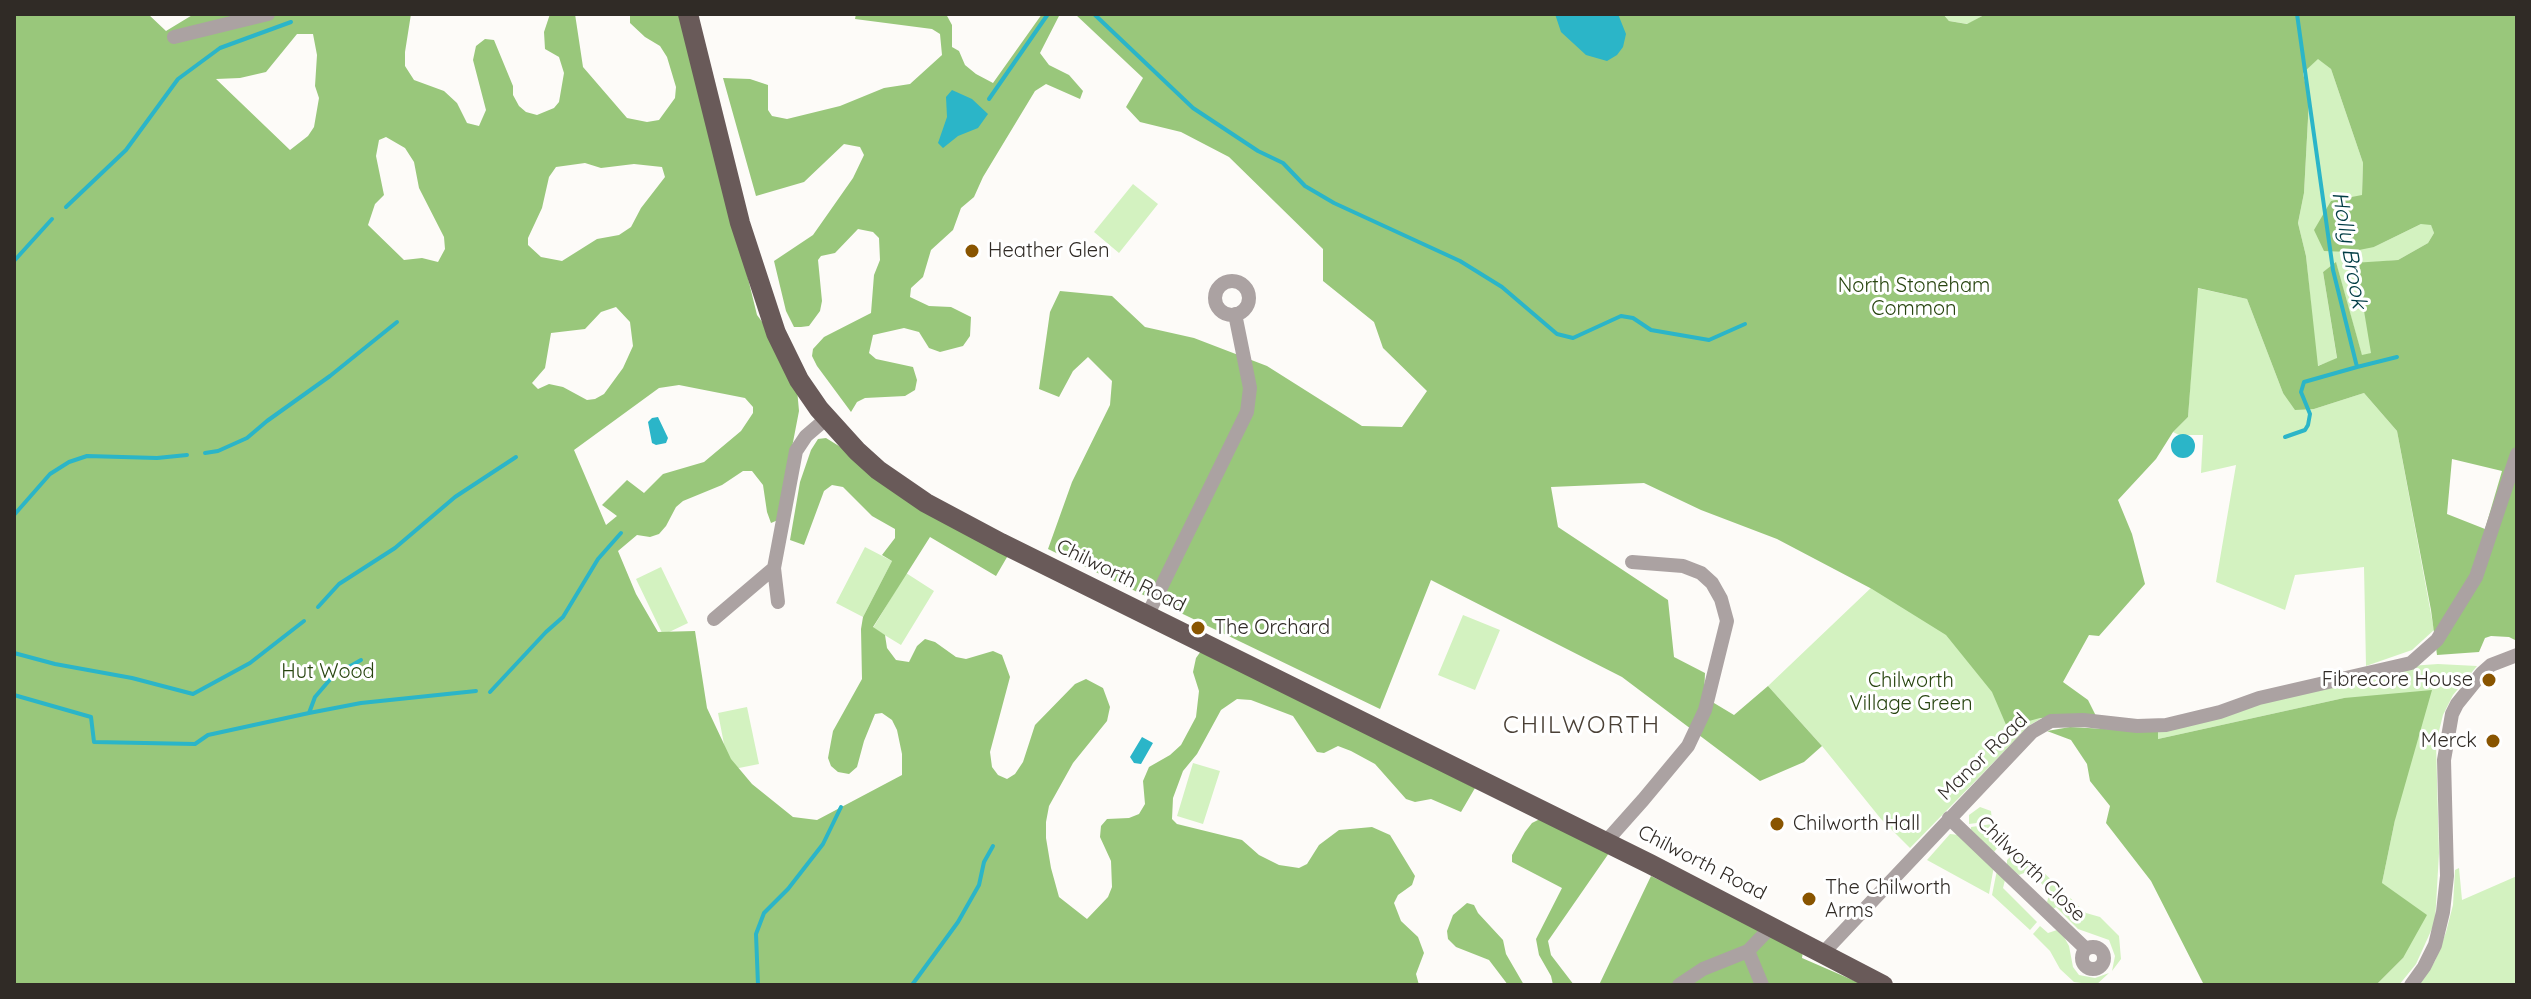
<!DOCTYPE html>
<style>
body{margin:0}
#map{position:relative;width:2531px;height:999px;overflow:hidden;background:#fdfbf8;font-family:Quicksand,sans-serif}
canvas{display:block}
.frame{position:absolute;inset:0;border:16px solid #302b26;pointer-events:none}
</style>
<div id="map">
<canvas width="2531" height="999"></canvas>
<div class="frame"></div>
</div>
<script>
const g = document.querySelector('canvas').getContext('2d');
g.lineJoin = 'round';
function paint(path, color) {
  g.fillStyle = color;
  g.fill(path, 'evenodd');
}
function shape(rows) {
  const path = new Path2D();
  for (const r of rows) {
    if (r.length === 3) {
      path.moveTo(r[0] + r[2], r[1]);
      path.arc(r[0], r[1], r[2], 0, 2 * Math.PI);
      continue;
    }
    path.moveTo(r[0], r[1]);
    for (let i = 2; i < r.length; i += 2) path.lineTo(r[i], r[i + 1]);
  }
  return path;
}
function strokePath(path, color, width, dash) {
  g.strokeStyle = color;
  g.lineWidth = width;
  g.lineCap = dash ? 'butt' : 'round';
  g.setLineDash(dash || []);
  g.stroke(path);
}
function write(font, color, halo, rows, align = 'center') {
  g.font = font + ' Quicksand,sans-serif';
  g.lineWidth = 6;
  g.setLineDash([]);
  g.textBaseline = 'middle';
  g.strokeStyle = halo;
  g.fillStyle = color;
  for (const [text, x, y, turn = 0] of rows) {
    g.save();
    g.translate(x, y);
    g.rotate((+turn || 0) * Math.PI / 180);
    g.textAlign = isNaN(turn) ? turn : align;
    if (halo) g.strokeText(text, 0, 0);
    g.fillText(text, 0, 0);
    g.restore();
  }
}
const green = shape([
 [1943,14,1986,14,1968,24,1949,21],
 [2318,58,2331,69,2363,163,2362,195,2374,247,2421,224,2431,224,2434,233,2428,243,2398,260,2353,264,2359,281,2372,353,2362,356,2336,263,2323,272,2337,359,2317,366,2306,256,2298,223,2304,193,2309,100,2303,73],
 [1133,184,1158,204,1119,253,1094,232],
 [2197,288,2247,299,2283,393,2314,409,2364,393,2397,431,2434,630,2412,650,2366,666,2364,567,2295,575,2285,610,2216,582,2236,465,2201,473,2203,435,2179,435,2173,432,2188,417],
 [1937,525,2042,718,2030,725,1910,848,1881,819,1822,746,1768,686],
 [865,547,892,561,863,617,836,603],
 [661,567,688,623,663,635,636,579],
 [906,573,934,591,901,645,873,628],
 [1463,615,1500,630,1475,690,1438,675],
 [2438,664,2477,666,2453,695,2443,715,2436,743,2439,853,2435,922,2416,964,2399,985,2376,985,2403,958,2382,883,2395,820,2344,698,2158,739,2158,732,2249,706,2410,666],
 [747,707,759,764,729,770,718,713],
 [1193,763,1220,771,1203,824,1177,816],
 [1980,807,1991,811,1992,821,1969,824,1969,815],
 [1992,824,2006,837,1994,852,1971,830,1971,827],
 [1950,834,1959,835,1994,866,1989,894,1927,860],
 [2019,849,2086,913,2100,917,2119,936,2121,959,2112,971,2115,956,2109,940,2078,929,2056,907,2052,910,2047,902,2050,892,2029,871,2019,875,2007,865,2007,860],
 [2459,868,2462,900,2517,876,2517,985,2419,985,2435,961,2446,932,2453,905,2455,870],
 [1997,870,2006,876,2003,888,2037,922,2030,930,1992,895],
 [2040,926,2048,933,2057,930,2064,937,2069,946,2073,967,2079,975,2095,978,2109,973,2096,985,2074,982,2060,969,2050,951,2033,934]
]);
const forest = shape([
 [14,14,148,14,166,31,194,14,411,14,405,52,405,66,414,80,444,91,457,103,467,123,479,126,486,110,473,60,476,46,485,39,494,40,513,86,513,95,519,106,526,112,537,115,554,108,559,102,564,73,559,57,545,49,544,32,550,14,575,14,583,67,627,118,647,122,659,120,675,98,676,87,667,57,660,46,645,37,630,23,630,16,683,14,757,315,769,331,797,389,799,411,778,520,771,523,767,512,763,485,752,471,743,471,722,485,683,501,676,507,666,526,659,534,650,537,637,535,618,551,636,594,658,632,695,631,707,708,731,759,752,784,793,817,817,820,902,775,902,754,897,730,892,720,882,713,875,714,864,741,857,767,849,774,838,772,831,766,828,758,833,731,862,679,861,629,863,617,892,561,882,555,895,538,895,529,872,516,843,487,832,485,824,491,804,545,790,540,800,482,811,450,818,439,826,438,1010,552,996,576,930,537,873,627,885,635,887,648,896,660,909,662,917,646,925,639,935,642,956,657,966,659,993,651,1002,655,1010,677,990,752,992,767,998,775,1007,779,1015,774,1023,762,1035,725,1075,684,1086,679,1103,688,1110,707,1107,721,1073,763,1049,806,1046,822,1046,838,1051,868,1059,897,1087,919,1108,897,1112,887,1111,861,1100,837,1101,826,1107,819,1129,818,1139,814,1145,804,1143,781,1149,767,1170,755,1181,745,1196,717,1199,691,1193,672,1196,658,1201,651,1475,788,1461,812,1431,799,1415,802,1406,799,1375,764,1351,751,1338,746,1324,753,1317,752,1293,716,1251,700,1237,699,1221,710,1197,754,1183,771,1173,798,1172,819,1177,824,1242,840,1259,855,1279,865,1299,868,1307,864,1319,845,1339,830,1372,827,1390,835,1415,876,1412,885,1398,895,1394,903,1401,921,1418,937,1424,953,1416,974,1419,985,14,985],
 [297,34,313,34,317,55,315,86,319,98,314,127,308,136,290,150,216,79,240,78,266,72],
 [386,137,405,148,414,162,419,188,444,237,445,249,438,262,422,258,404,260,368,225,375,204,384,195,376,156,379,140],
 [585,163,601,168,634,164,662,167,665,177,641,208,631,227,619,235,597,239,562,261,541,257,528,245,528,238,542,208,549,177,556,167],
 [616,307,630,322,633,346,623,368,604,394,595,399,587,400,563,387,549,384,538,389,532,383,545,368,551,333,585,329,601,312],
 [679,385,745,398,753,407,753,413,741,431,704,462,663,474,644,493,627,480,602,505,617,516,606,525,574,450,659,388],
 [856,14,946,14,952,25,952,47,959,51,965,65,976,74,993,83,1042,14,1060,14,1040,53,1049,65,1069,75,1083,91,1080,99,1046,84,1035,91,983,177,974,197,961,208,953,230,931,250,923,277,911,288,910,297,929,306,951,307,971,317,970,336,963,346,940,352,929,348,919,332,904,328,873,335,869,353,876,359,913,367,917,380,915,390,905,396,865,398,857,402,851,412,817,366,812,356,813,349,824,337,871,313,874,275,880,260,879,238,873,232,858,229,835,253,821,256,818,260,822,301,820,311,809,326,801,327,794,327,786,311,774,261,813,235,853,178,864,155,860,147,844,144,804,182,756,196,723,78,750,79,768,85,768,110,772,116,787,119,840,106,884,88,910,84,942,55,940,34,932,29,855,19],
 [1075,14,1943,14,1949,21,1967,24,1986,14,2517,14,2517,641,2509,637,2491,636,2485,638,2479,652,2437,655,2431,610,2397,431,2364,393,2314,409,2295,410,2283,393,2247,299,2198,288,2188,417,2173,432,2156,459,2118,500,2132,534,2145,584,2099,636,2089,635,2063,682,2088,700,2096,716,2040,718,2007,727,1992,692,1946,635,1872,589,1777,539,1701,510,1644,483,1551,487,1558,527,1668,600,1674,657,1705,673,1704,697,1734,715,1768,686,1822,746,1804,762,1760,781,1622,677,1431,580,1380,709,1048,549,1072,482,1110,405,1112,381,1088,357,1073,371,1059,397,1039,389,1050,312,1060,291,1112,296,1145,327,1194,338,1267,366,1362,426,1402,427,1427,391,1383,348,1374,322,1323,281,1323,249,1229,157,1181,132,1140,122,1126,107,1143,78],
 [2318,59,2331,69,2363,163,2362,195,2331,201,2314,230,2324,251,2349,252,2374,247,2421,224,2431,225,2434,233,2428,243,2398,260,2353,263,2359,281,2371,353,2362,355,2336,262,2323,272,2337,358,2318,366,2306,256,2298,223,2304,193,2309,100,2303,73],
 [2452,459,2502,471,2485,529,2447,514],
 [2432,690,2395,820,2382,883,2427,915,2403,958,2376,985,2204,985,2151,881,2106,823,2110,806,2090,781,2087,764,2071,740,2047,731,2070,727,2158,732,2158,739,2344,698],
 [1540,819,1609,853,1548,941,1551,955,1574,985,1553,985,1551,976,1539,955,1536,939,1562,888,1512,862,1512,855,1525,832,1532,823],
 [1651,876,1803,951,1802,958,1864,985,1599,985],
 [1467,903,1474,905,1478,913,1503,940,1506,954,1524,985,1508,985,1489,960,1456,947,1448,939,1447,931,1453,915]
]);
const water = shape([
 [1555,14,1618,14,1626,34,1623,47,1617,55,1607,61,1586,55,1561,32],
 [952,90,972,99,988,114,978,128,958,136,943,148,938,143,947,117,946,97],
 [658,417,668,438,666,443,656,445,652,443,648,422,652,418],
 [2183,446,12],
 [1142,737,1153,743,1141,764,1134,763,1130,757]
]);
const stream = shape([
 [1094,14,1193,108,1258,151,1283,163,1305,186,1334,203,1460,261,1502,287,1557,334,1573,338,1621,316,1633,318,1651,330,1709,340,1745,324],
 [989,99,1048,14],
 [66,207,126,150,178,79,220,48,291,22],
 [14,261,52,219],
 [2357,367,2397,357],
 [2285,437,2305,430,2308,425,2310,414,2301,392,2304,382,2357,367,2333,270,2297,14],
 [205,453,218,451,247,438,267,421,330,376,397,322],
 [14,515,50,474,69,462,87,456,157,458,187,455],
 [318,607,339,584,395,548,455,497,516,457],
 [14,653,55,664,132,678,193,694,250,663,304,621],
 [490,692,546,632,563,617,598,559,621,533],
 [14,695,91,717,94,742,195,744,208,735,309,713,361,703,476,691],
 [309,713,315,697,333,676,361,660],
 [758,985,756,934,764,913,788,889,823,844,841,807],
 [912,985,958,922,979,885,984,862,993,846]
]);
const minor = shape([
 [174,37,268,14],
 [1232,298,17],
 [778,602,774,568,796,451,806,436,827,418],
 [1147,616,1247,412,1250,388,1235,314],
 [714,619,774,568],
 [1949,818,2086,949],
 [1603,840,1610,837,1643,800,1688,746,1705,710,1727,621,1721,599,1712,583,1701,573,1683,566,1632,562],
 [2093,958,11],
 [1748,951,1762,985],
 [1824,952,2032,732,2051,721,2083,720,2137,726,2166,725,2220,712,2259,698,2411,663,2437,640,2476,577,2517,454],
 [1679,985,1703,969,1748,951,1772,926],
 [2411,985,2424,967,2435,945,2443,912,2447,876,2444,760,2452,714,2457,704,2482,673,2491,665,2517,655]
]);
const primary = shape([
 [688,14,740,223,776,333,799,380,819,409,857,451,878,470,926,503,1001,543,1650,864,1883,985]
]);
const markers = [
 [972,251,8,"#895501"],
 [1198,628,8,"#895501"],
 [2489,680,8,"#895501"],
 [2493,741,8,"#895501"],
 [1777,824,8,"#895501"],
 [1809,899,8,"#895501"]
];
const poiNames = [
 ["Heather Glen",988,251],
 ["The Orchard",1214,628],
 ["Fibrecore House",2473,680,"right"],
 ["Merck",2477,741,"right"],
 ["Chilworth Hall",1793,824],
 ["The Chilworth",1825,888],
 ["Arms",1825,911]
];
const parkNames = [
 ["North Stoneham",1914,286],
 ["Common",1914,309],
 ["Hut Wood",328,672],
 ["Chilworth",1911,681],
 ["Village Green",1911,704]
];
const streetNames = [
 ["Chilworth Road",1121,576,26],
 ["Manor Road",1983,757,-44],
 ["Chilworth Road",1702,863,27],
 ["Chilworth Close",2031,869,44]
];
const waterNames = [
 ["Holly Brook",2349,250,80]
];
const quarterNames = [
 ["CHILWORTH",1582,726]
];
paint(green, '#d3f2c0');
paint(forest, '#99c77b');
paint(water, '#2bb5c8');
strokePath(stream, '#2bb5c8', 4);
strokePath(minor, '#aba2a2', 14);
strokePath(primary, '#695a59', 20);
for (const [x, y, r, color] of markers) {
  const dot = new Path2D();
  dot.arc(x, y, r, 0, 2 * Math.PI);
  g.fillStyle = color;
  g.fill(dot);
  strokePath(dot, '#fff', 3);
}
write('20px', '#302b26', '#fff', poiNames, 'left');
write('20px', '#284510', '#fff', parkNames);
write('20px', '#302b26', '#fff', streetNames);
write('italic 22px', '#003c44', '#fff', waterNames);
g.letterSpacing = '2px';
write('24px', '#4a4036', '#fff', quarterNames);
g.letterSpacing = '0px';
</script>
